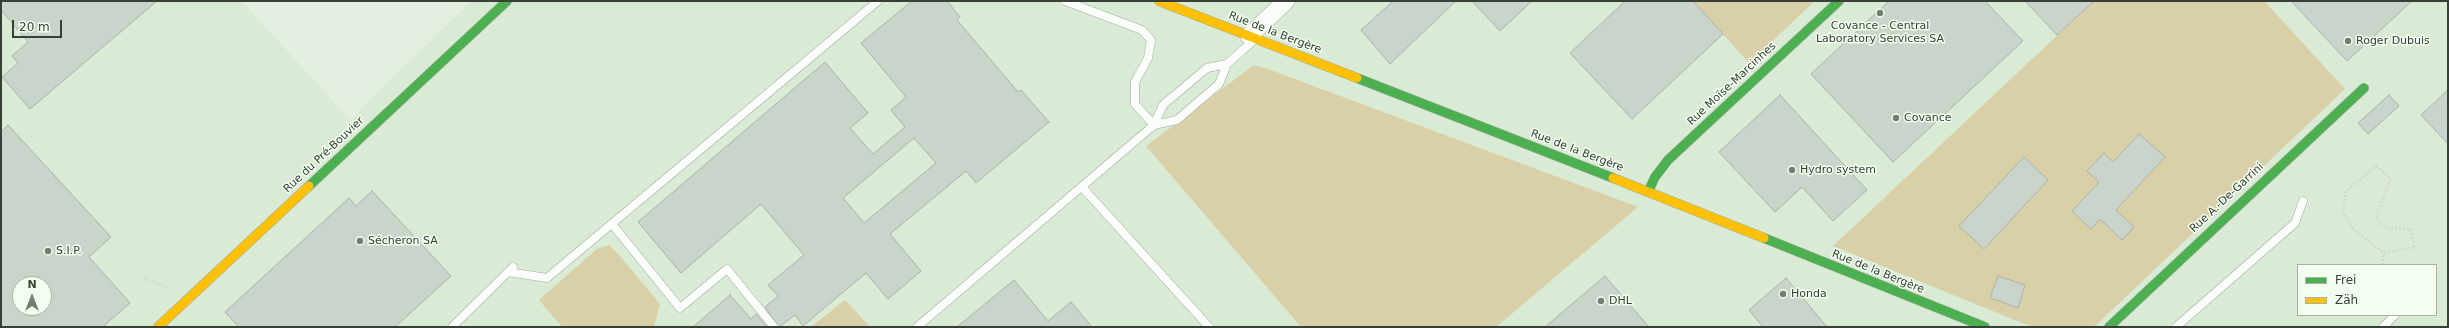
<!DOCTYPE html>
<meta charset="utf-8">
<style>
body{margin:0}
#map{position:relative;width:2449px;height:328px;overflow:hidden;background:#e4efe2;font-family:"DejaVu Sans",sans-serif}
canvas{display:block}
.frame{position:absolute;inset:0;border:2px solid #383f36;pointer-events:none}
.legend{position:absolute;left:2297px;top:264px;width:140px;height:52px;box-sizing:border-box;background:#f3fef1;border:1px solid #a8b2a6;margin:0;padding:5px 7px;list-style:none;font-size:12px;color:#383f36}
.legend li{display:flex;align-items:center;gap:8px;height:20px}
.legend b{width:20px;border:1px solid #a8b2a6}
.north{position:absolute;left:12px;top:276px;width:40px;height:40px;box-sizing:border-box;background:#f3fef1;border:1px solid #a8b2a6;border-radius:50%;rotate:0deg;font-size:11px;font-weight:700;line-height:16px;text-align:center;color:#383f36}
.north::after{content:'';display:block;margin:auto;width:14px;height:18px;background:#747d72;clip-path:polygon(50% 0,100% 100%,50% 72%,0 100%)}
.scale{position:absolute;left:12px;top:20px;width:50px;height:18px;box-sizing:border-box;border:2px solid #383f36;border-top:0;padding-left:5px;font-size:12px;line-height:14px;white-space:nowrap;color:#383f36;-webkit-text-stroke:3px #f3fef1;paint-order:stroke}
</style>
<div id="map">
<canvas width="2449" height="328"></canvas>
<div class="frame"></div>
<ul class="legend">
<li><b style="height:5px;background:#4caf50"></b>Frei</li>
<li><b style="height:5px;background:#ffc107"></b>Zäh</li>
</ul>
<div class="north">N</div>
<div class="scale">20 m</div>
</div>
<script>
const g = document.querySelector('canvas').getContext('2d');
g.lineJoin = 'round';
function paint(path, color) {
  g.fillStyle = color;
  g.fill(path, 'evenodd');
}
function shape(rows) {
  const path = new Path2D();
  for (const r of rows) {
    path.moveTo(r[0], r[1]);
    for (let i = 2; i < r.length; i += 2) path.lineTo(r[i], r[i + 1]);
  }
  return path;
}
function strokePath(path, color, width, dash) {
  g.strokeStyle = color;
  g.lineWidth = width;
  g.lineCap = dash ? 'butt' : 'round';
  g.setLineDash(dash || []);
  g.stroke(path);
}
function write(font, color, halo, rows, align = 'center') {
  g.font = font + ' "DejaVu Sans",sans-serif';
  g.lineWidth = 3;
  g.setLineDash([]);
  g.textBaseline = 'middle';
  g.strokeStyle = halo;
  g.fillStyle = color;
  for (const [text, x, y, turn = 0] of rows) {
    g.save();
    g.translate(x, y);
    g.rotate((+turn || 0) * Math.PI / 180);
    g.textAlign = isNaN(turn) ? turn : align;
    if (halo) g.strokeText(text, 0, 0);
    g.fillText(text, 0, 0);
    g.restore();
  }
}
const built = shape([
 [1,1,242,1,350,120,471,1,2448,1,2448,327,1,327],
 [2298,265,2436,265,2436,315,2298,315],
 [20,284,44,284,44,308,20,308]
]);
const green = shape([
 [1693,1,1815,1,1749,63],
 [2094,1,2264,1,2345,89,2094,327,2034,327,2022,323,1833,246],
 [1254,65,1268,69,1638,207,1496,327,1301,327,1146,146],
 [609,245,618,254,660,304,654,327,562,327,539,300,597,249],
 [845,300,870,327,811,327]
]);
const building = shape([
 [1,1,157,1,30,109,2,77,18,63,12,56,28,42,1,10,1,1],
 [912,1,947,1,960,17,957,20,1018,92,1021,90,1049,122,976,183,966,171,890,234,921,271,888,299,866,273,803,326,795,315,779,327,765,307,778,296,768,285,804,255,761,204,681,273,638,222,825,62,868,113,850,128,873,154,905,127,891,110,906,97,861,43,912,1],
 [914,138,936,163,864,223,843,198,914,138],
 [1393,1,1456,1,1390,64,1361,30,1393,1],
 [1472,1,1532,1,1500,31,1472,1],
 [1625,1,1693,1,1723,34,1632,119,1570,53,1625,1],
 [1889,1,1985,1,2023,41,1893,162,1811,74,1889,1],
 [2025,1,2094,1,2057,35,2025,1],
 [2291,1,2412,1,2347,61,2291,1],
 [2448,90,2448,144,2421,115,2448,90],
 [1780,95,1867,190,1833,221,1802,187,1775,212,1719,152,1780,95],
 [2389,95,2399,106,2368,134,2358,123,2389,95],
 [8,125,111,237,89,257,130,303,103,327,1,327,1,132,8,125],
 [20,284,44,284,44,308,20,308,20,284],
 [2139,134,2165,157,2116,210,2134,227,2122,240,2100,219,2091,229,2072,211,2099,182,2087,171,2104,153,2113,162,2139,134],
 [2024,157,2048,180,1984,249,1959,226,2024,157],
 [372,191,451,276,395,327,239,327,225,312,349,198,356,206,372,191],
 [1605,276,1649,327,1545,327,1605,276],
 [1998,276,2025,285,2018,308,1990,298,1998,276],
 [1786,278,1827,327,1763,327,1749,310,1786,278],
 [1014,280,1048,321,1071,302,1092,327,957,327,1014,280],
 [730,295,751,319,756,314,767,327,693,327,730,295]
]);
const path = shape([
 [2376,166,2391,179,2377,213,2377,218,2381,224,2388,228,2411,229,2415,247,2384,253,2352,228,2343,212,2346,191,2376,166],
 [2382,265,2384,253],
 [144,278,170,289]
]);
const lane = shape([
 [1065,1,1142,30,1151,40,1148,58,1135,82,1135,104,1154,125],
 [1154,125,1177,120,1219,84,1227,64],
 [1082,187,1209,327],
 [612,224,680,308,727,269,774,327],
 [508,272,547,278,878,1],
 [452,327,513,267],
 [917,327,1154,125,1163,105,1207,68,1227,64,1254,40],
 [2176,327,2295,223,2303,201],
 [2383,327,2395,315]
]);
const street = shape([
 [1249,36,1286,1]
]);
const fast = shape([
 [1357,78,1613,178],
 [309,186,507,1],
 [1648,192,1655,177,1668,160,1839,1],
 [1764,238,1985,327],
 [2109,327,2364,88]
]);
const slow = shape([
 [1159,1,1357,78],
 [1613,178,1764,238],
 [158,327,309,186]
]);
const markers = [
 [1880,13,4,"#747d72"],
 [2348,41,4,"#747d72"],
 [1896,118,4,"#747d72"],
 [1792,170,4,"#747d72"],
 [360,241,4,"#747d72"],
 [48,251,4,"#747d72"],
 [1783,294,4,"#747d72"],
 [1601,301,4,"#747d72"]
];
const poiNames = [
 ["Covance - Central",1880,26,"center"],
 ["Laboratory Services SA",1880,39,"center"],
 ["Roger Dubuis",2356,41],
 ["Covance",1904,118],
 ["Hydro system",1800,170],
 ["Sécheron SA",368,241],
 ["S.I.P.",56,251],
 ["Honda",1791,294],
 ["DHL",1609,301]
];
const streetNames = [
 ["Rue de la Bergère",1275,33,21],
 ["Rue Moïse-Marcinhes",1732,84,-43],
 ["Rue de la Bergère",1577,151,21],
 ["Rue du Pré-Bouvier",324,155,-43],
 ["Rue A.-De-Garrini",2227,198,-43],
 ["Rue de la Bergère",1878,272,22]
];
paint(built, '#d9ead5');
paint(green, '#dad0a7');
paint(building, '#cad4cb');
strokePath(building, '#aab4ac', 1);
strokePath(lane, '#a4aca2', 9);
strokePath(street, '#a4aca2', 18);
strokePath(fast, '#a4aca2', 10);
strokePath(slow, '#a4aca2', 10);
strokePath(path, '#d4d7d3', 2.5, [2, 2]);
strokePath(lane, '#fbfdfb', 8);
strokePath(street, '#fbfdfb', 17);
strokePath(fast, '#4caf50', 9);
strokePath(slow, '#ffc107', 9);
for (const [x, y, r, color] of markers) {
  const dot = new Path2D();
  dot.arc(x, y, r, 0, 2 * Math.PI);
  g.fillStyle = color;
  g.fill(dot);
  strokePath(dot, '#f3fef1', 1.5);
}
write('11px', '#383f36', '#f3fef1', poiNames, 'left');
write('11px', '#383f36', '#f3fef1', streetNames);
</script>
